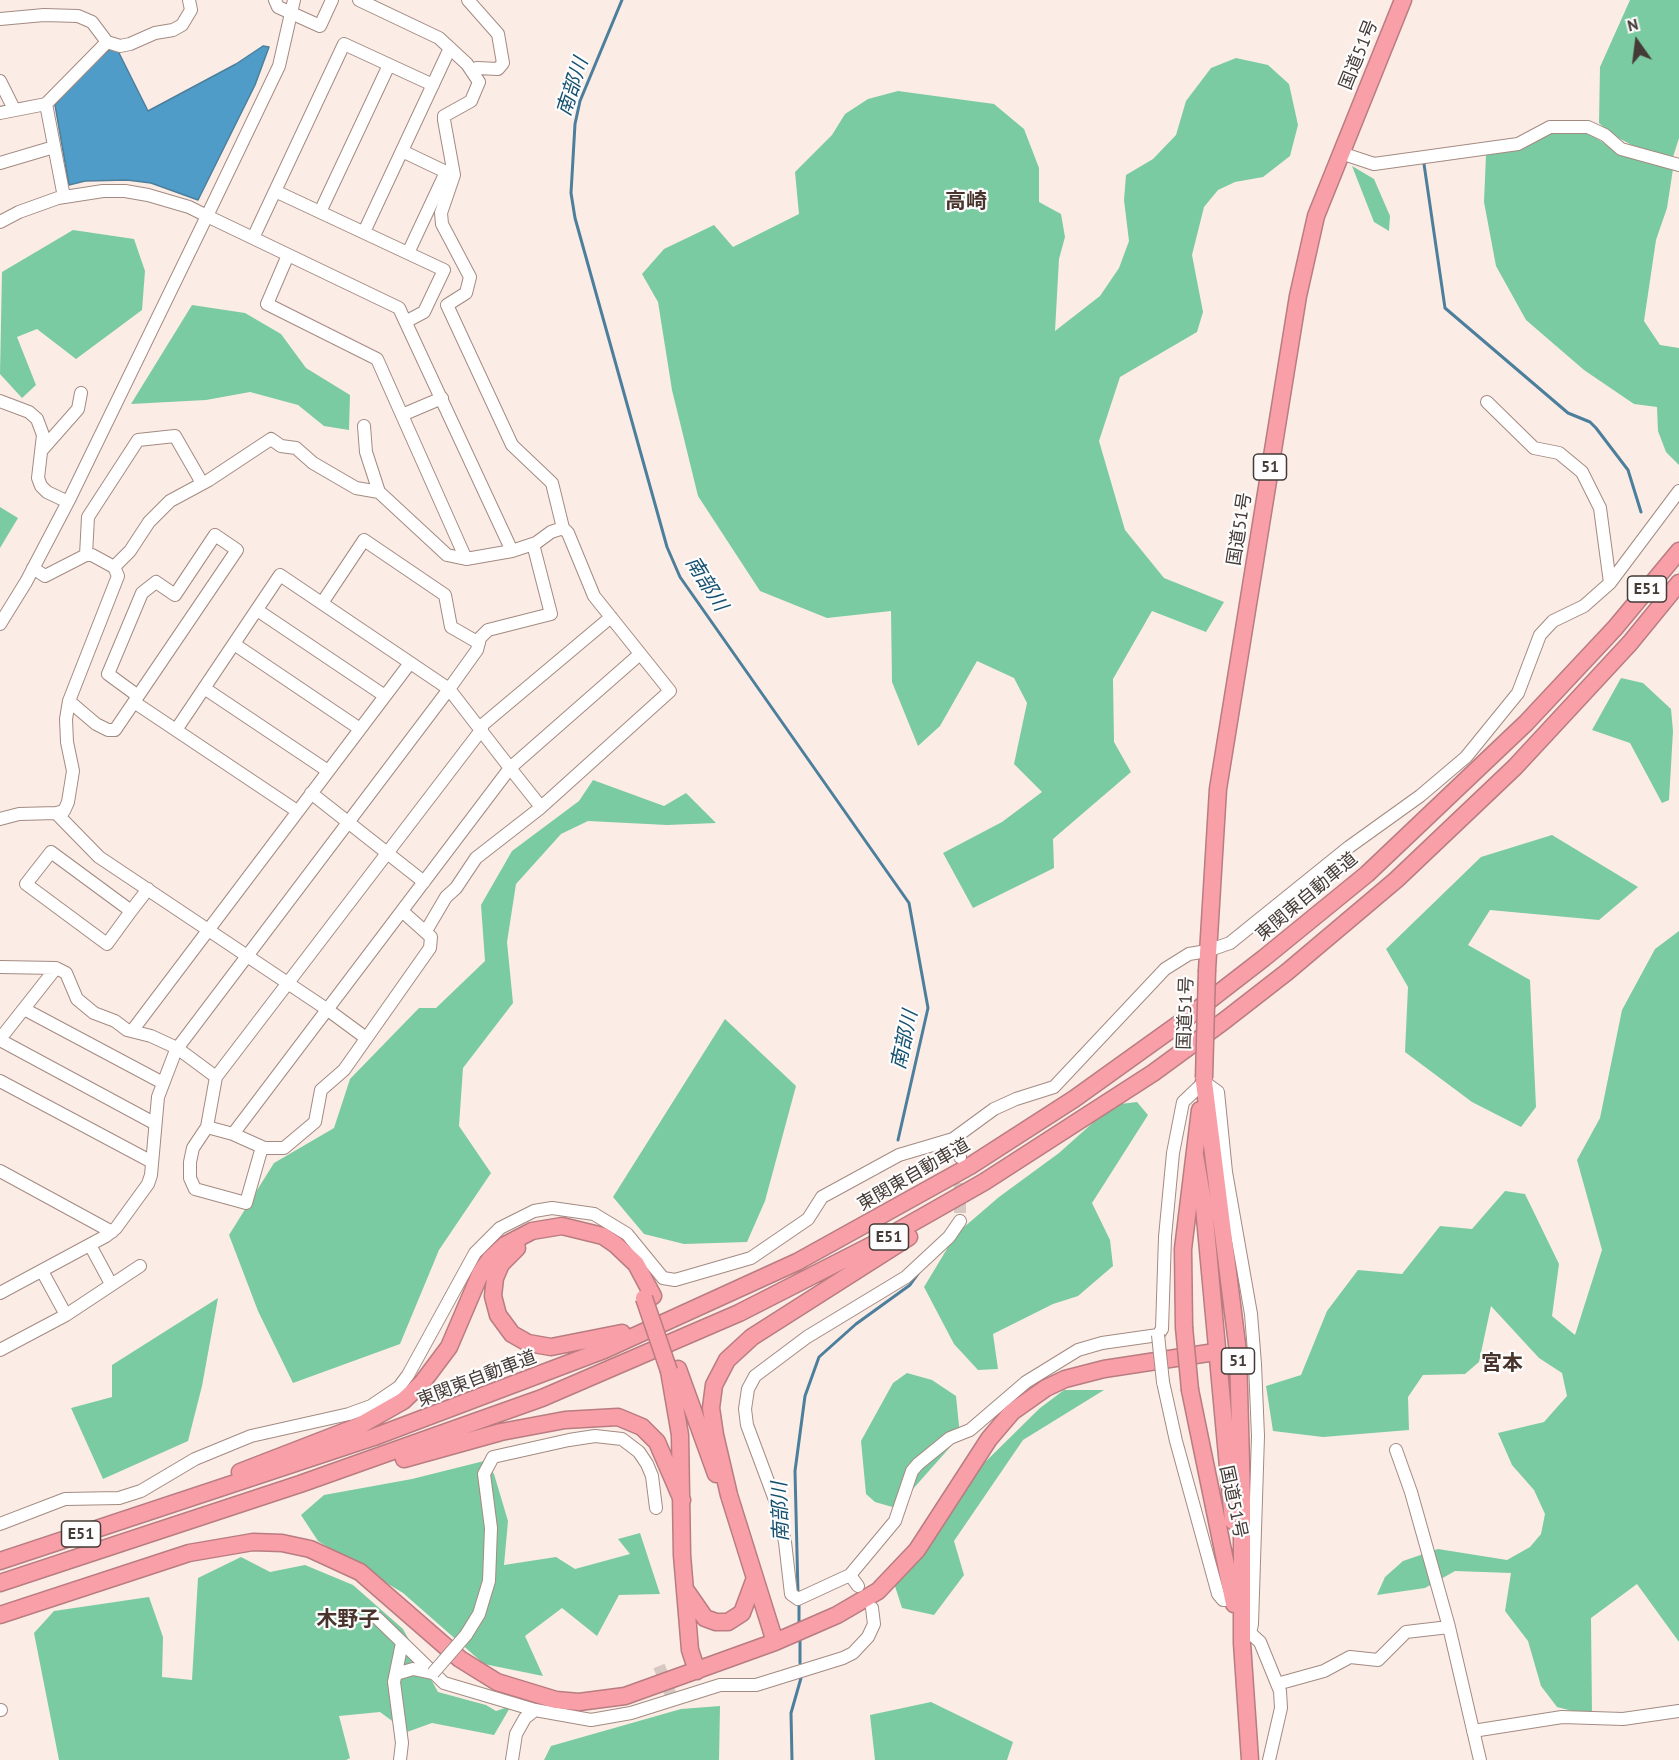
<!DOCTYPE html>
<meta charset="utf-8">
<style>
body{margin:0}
#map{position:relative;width:1679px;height:1760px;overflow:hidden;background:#fcece6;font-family:"PT Sans",sans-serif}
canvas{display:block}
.north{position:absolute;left:1607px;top:12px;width:60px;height:60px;-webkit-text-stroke:4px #fdfdfd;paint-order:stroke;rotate:346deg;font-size:16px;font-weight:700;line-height:24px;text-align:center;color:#443a36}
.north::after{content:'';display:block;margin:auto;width:21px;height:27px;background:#443a36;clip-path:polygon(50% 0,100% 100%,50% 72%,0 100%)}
</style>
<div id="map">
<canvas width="1679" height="1760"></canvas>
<div class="north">N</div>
</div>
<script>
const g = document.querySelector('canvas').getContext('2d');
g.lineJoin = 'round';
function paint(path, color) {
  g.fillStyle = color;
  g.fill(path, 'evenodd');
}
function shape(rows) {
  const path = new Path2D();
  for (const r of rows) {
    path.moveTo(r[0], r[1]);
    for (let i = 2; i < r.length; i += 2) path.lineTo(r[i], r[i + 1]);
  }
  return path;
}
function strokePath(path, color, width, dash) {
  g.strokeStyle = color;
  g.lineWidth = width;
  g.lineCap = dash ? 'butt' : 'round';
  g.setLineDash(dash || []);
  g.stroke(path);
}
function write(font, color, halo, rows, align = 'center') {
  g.font = font + ' "PT Sans","Noto Sans JP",sans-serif';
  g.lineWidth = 4.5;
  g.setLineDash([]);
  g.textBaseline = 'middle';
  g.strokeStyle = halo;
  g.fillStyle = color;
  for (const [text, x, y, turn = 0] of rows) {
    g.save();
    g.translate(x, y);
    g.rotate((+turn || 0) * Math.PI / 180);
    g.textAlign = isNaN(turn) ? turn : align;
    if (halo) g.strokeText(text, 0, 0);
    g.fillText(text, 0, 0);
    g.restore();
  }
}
const forest = shape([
 [1630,0,1679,0,1679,138,1673,157,1643,151,1611,134,1599,123,1600,67],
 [1236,58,1268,65,1289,84,1298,125,1290,156,1263,177,1235,182,1218,190,1204,207,1192,255,1203,312,1197,332,1120,377,1099,441,1125,530,1164,578,1224,602,1206,632,1152,611,1113,679,1114,742,1131,772,1053,839,1054,868,973,908,943,853,1002,822,1042,792,1014,764,1027,703,1014,678,977,661,940,726,918,746,892,682,891,611,827,618,760,591,698,496,672,390,658,302,642,274,664,249,714,225,733,247,799,214,795,172,832,135,845,114,868,99,898,91,994,104,1024,129,1039,168,1039,202,1061,214,1065,237,1059,259,1055,331,1100,296,1119,268,1129,241,1124,200,1126,175,1153,159,1176,135,1186,101,1211,68],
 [1554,130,1587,132,1619,153,1673,169,1667,208,1656,240,1644,321,1660,345,1679,348,1679,465,1666,452,1658,431,1657,407,1634,404,1584,370,1526,320,1496,266,1484,202,1486,155,1526,145],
 [1352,166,1374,179,1390,216,1389,231,1374,222],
 [73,230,134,239,145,271,142,310,76,359,37,329,17,337,36,385,22,398,0,374,2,272],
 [192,305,245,313,281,334,306,368,350,395,349,430,324,426,298,405,250,392,206,400,131,404],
 [0,507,18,518,0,548],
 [1621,678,1643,683,1671,709,1673,731,1669,800,1662,803,1630,743,1592,730],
 [593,780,664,806,686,793,716,823,667,825,588,821,561,834,516,884,507,942,513,1003,463,1068,459,1126,491,1173,439,1250,400,1344,293,1383,258,1311,229,1235,274,1163,334,1128,350,1079,419,1008,436,1008,485,961,481,905,512,851,579,801],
 [1552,835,1638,887,1599,920,1490,910,1468,945,1530,980,1536,1107,1521,1127,1472,1102,1405,1052,1408,987,1386,949,1481,857],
 [1679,931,1679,1642,1637,1584,1591,1618,1592,1716,1557,1707,1541,1686,1528,1641,1505,1611,1511,1573,1455,1571,1425,1588,1377,1595,1385,1577,1403,1561,1438,1549,1507,1560,1530,1547,1541,1534,1545,1514,1534,1490,1512,1465,1498,1433,1544,1422,1567,1396,1562,1373,1539,1358,1491,1306,1479,1362,1465,1374,1423,1375,1408,1397,1409,1430,1323,1437,1273,1431,1266,1386,1301,1375,1327,1311,1358,1270,1402,1274,1440,1226,1472,1229,1505,1191,1525,1194,1559,1264,1552,1316,1575,1335,1602,1250,1577,1160,1600,1118,1622,1010,1655,949],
 [725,1019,796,1086,765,1201,747,1242,684,1244,644,1234,613,1197],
 [1137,1102,1148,1115,1092,1203,1110,1240,1113,1266,1078,1296,1053,1304,993,1334,998,1369,978,1370,954,1344,924,1287,956,1234,999,1197,1059,1153,1096,1120,1120,1104],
 [218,1298,202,1386,188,1441,103,1479,71,1408,112,1397,112,1365],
 [907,1373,932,1380,956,1396,960,1436,896,1508,875,1502,866,1494,861,1441,893,1383],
 [1064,1390,1104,1390,1023,1440,954,1541,964,1575,934,1615,902,1608,894,1583,977,1470,1040,1408],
 [484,1461,494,1474,508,1521,504,1565,556,1557,575,1569,630,1554,618,1539,640,1533,660,1594,619,1595,597,1636,562,1608,525,1636,543,1676,484,1664,403,1593,318,1541,301,1515,324,1495,412,1479],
 [241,1557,270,1572,305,1565,353,1585,403,1629,438,1692,486,1705,496,1711,511,1706,494,1735,432,1723,407,1732,380,1712,339,1716,350,1758,346,1760,59,1760,34,1633,54,1611,149,1597,163,1637,162,1677,192,1680,198,1578],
 [931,1702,1013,1742,1007,1760,875,1760,870,1715],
 [720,1706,719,1760,544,1760,551,1746,681,1709]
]);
const water = shape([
 [263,46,269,47,255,85,198,200,151,183,127,180,85,181,69,185,55,105,79,75,110,49,118,51,148,111,236,64,263,46]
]);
const stream = shape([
 [622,0,580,101,575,124,571,193,575,218,667,547,680,577,909,903,928,1008,898,1140],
 [1424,164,1445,308,1568,413,1590,422,1596,428,1628,470,1641,512],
 [798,1594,795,1471,805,1396,819,1357,856,1324,910,1285,920,1271],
 [799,1601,799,1623],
 [800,1640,800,1663],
 [792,1760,791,1713,801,1678]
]);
const minorTunnel = shape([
 [960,1165,960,1221],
 [659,1666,673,1700]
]);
const minor = shape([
 [275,0,278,7,320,26,332,0],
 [294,0,279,66,207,216,399,308,512,551],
 [359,0,439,38,467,64,479,82,471,101,444,116,444,120,454,175,441,213,442,224,470,277,466,293,447,305,512,445,552,483,563,528,551,532,536,543,512,551,466,559,447,555,379,492,366,452,364,426],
 [468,0,498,34,503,63,498,69,477,68,472,71],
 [0,19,44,15,78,16,92,22,107,42],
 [0,81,14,109],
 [0,113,46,104],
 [402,151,446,172,408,253],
 [1341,153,1374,164,1518,144,1550,127,1588,127,1605,135,1621,149,1679,165],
 [0,163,54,147],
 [275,191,444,270,424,312,407,321],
 [64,197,46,104,107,42,120,46,130,44,155,33,173,30,182,25,191,10,189,0],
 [320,212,389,65],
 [0,222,19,212,58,198,103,191,125,191,148,195,189,207,207,216,70,498,26,582,0,624],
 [364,232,450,48],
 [253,238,344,44,433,85],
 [288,255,267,304,377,359,466,559],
 [0,401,29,412,37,419,43,435,38,478,41,486,47,492,68,502],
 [1487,402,1534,448,1559,453,1582,472,1600,508,1610,583],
 [402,415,442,398],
 [41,451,78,409,81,393],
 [114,567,130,551,149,522,170,501,209,480,271,439,281,446,296,448,313,463,356,488,379,492],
 [33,568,45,576,86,555,88,517,138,440,175,436,202,483],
 [322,603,364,540,445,595,451,627,479,643],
 [257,610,385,696],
 [234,644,360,729],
 [204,688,328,771],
 [69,701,96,724,108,730,115,730,134,702,138,696,237,550,215,535,175,595,156,582,142,593,108,674,138,696],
 [134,702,297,811],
 [480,727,611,617],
 [176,730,280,575,449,689,510,768,233,1134],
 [311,793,424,882],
 [541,807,510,768,640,654],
 [56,813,64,811,68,802,73,771,67,742,66,719,69,701,118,576,114,567,92,555,86,555],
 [0,819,19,814,56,813,99,857,328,1010,366,1038],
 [131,911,51,852,26,884,107,944,131,911,148,889],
 [426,931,446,897,456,888,476,858,539,809,670,691,594,596,568,533,563,528],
 [0,967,56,968,66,973,77,999,94,1013,115,1021,127,1030,151,1036,177,1048,216,1077,482,729],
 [24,1009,163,1083],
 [132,1031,410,663],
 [0,1039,56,968],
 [0,1040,154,1123],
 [0,1081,152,1162],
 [207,1127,216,1077],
 [953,1139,960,1157],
 [262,1147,246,1203,195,1189,190,1178,190,1162,193,1148,207,1127,233,1134,262,1147,266,1148,284,1148,315,1122,321,1090,344,1070,430,948,431,937,402,911],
 [0,1171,112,1232],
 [960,1221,949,1237,906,1277,807,1337,755,1376,748,1389,745,1409,747,1425,775,1500,785,1542,791,1594,798,1599,850,1575,895,1521,912,1471,918,1464,950,1438,970,1430,1026,1382,1078,1350,1102,1343,1158,1335,1162,1329,1165,1237,1173,1153,1183,1102,1204,1082,1218,1092,1226,1172,1251,1314,1255,1364,1258,1436,1252,1624,1251,1629,1243,1634],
 [90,1245,111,1284],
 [42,1271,66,1315],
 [0,1293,106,1236,116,1228,148,1184,151,1175,158,1097,176,1050,449,689,477,650,480,638,488,630,551,614,533,544],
 [0,1350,66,1315,140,1266],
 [1163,1382,1176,1441,1218,1594,1223,1600,1234,1600],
 [1396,1450,1411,1492,1449,1627,1480,1760],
 [0,1524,65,1499,119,1498,141,1491,195,1459,251,1436,349,1414,371,1406,399,1387,408,1375,475,1253,500,1228,534,1211,552,1208,594,1214,627,1234,663,1278,675,1280,751,1258,808,1219,822,1197,899,1155,953,1139,994,1109,1016,1099,1054,1087,1165,969,1189,954,1207,951,1230,943,1349,847,1420,796,1466,757,1518,693,1540,635,1553,621,1584,606,1610,583,1679,491],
 [850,1575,858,1586],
 [377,1618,444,1683,535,1710,591,1720,631,1713,720,1685,756,1685,843,1658,853,1653,868,1637,874,1624,872,1608],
 [1249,1632,1260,1642,1280,1691,1281,1708,1269,1760],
 [466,1635,479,1614,489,1581,491,1528,484,1474,493,1457,569,1440,595,1436,622,1439,639,1452,647,1464,652,1476,656,1508],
 [396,1674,413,1669,432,1673],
 [1277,1684,1324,1671,1350,1657,1378,1660,1406,1632,1449,1627],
 [0,1710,1,1710],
 [1473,1731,1562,1717,1623,1719,1679,1711],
 [400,1760,402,1743,394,1682,402,1643],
 [512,1760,516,1734,525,1718,535,1710]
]);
const highway = shape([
 [1207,970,1218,789,1298,296,1316,216,1403,0],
 [1204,1082,1238,1352,1242,1500,1242,1643,1250,1760],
 [1195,1155,1204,1207,1233,1521],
 [517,1248,501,1264,495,1278,493,1296,498,1315,512,1334,528,1343,551,1347,622,1333],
 [1184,1327,1183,1249,1200,1110],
 [678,1369,716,1474],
 [669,1371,680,1435,682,1555,690,1650,697,1671],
 [1190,1390,1234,1604],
 [404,1459,501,1432,565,1420,618,1417,642,1427,657,1442,682,1500],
 [240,1472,359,1426,403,1401,422,1383,449,1347,481,1272,490,1259,505,1245,532,1231,562,1226,603,1236,616,1245,636,1264,653,1296],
 [0,1561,374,1437,604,1350,797,1262,970,1166,1074,1099,1180,1023,1264,958,1367,874,1526,723,1615,628,1679,551],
 [0,1583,300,1484,542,1398,739,1313,882,1240,984,1182,1153,1073,1224,1021,1287,972,1396,880,1515,767,1630,643,1679,583],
 [687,1592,705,1618,716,1622,728,1622,742,1613,755,1578],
 [0,1615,189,1553,253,1542,282,1543,310,1549,360,1572,460,1659,497,1682,556,1700,579,1702,625,1696,775,1642,837,1615,878,1591,917,1550,989,1439,1012,1412,1046,1388,1065,1379,1104,1369,1215,1352],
 [775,1642,729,1495,715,1435,711,1408,714,1385,727,1360,752,1337,909,1237]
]);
const minorBridge = shape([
 [1158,1335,1163,1382],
 [433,1673,466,1635]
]);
const highwayBridge = shape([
 [1204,1078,1207,970],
 [644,1298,669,1371],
 [1184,1327,1190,1390]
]);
const shields = [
 [1270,467,33],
 [1647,589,39],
 [889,1237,39],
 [1238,1361,33],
 [81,1534,39]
];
const shieldNames = [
 ["51",1270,467],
 ["E51",1647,589],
 ["E51",889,1237],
 ["51",1238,1361],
 ["E51",81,1534]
];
const streetNames = [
 ["国道51号",1359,55,-68],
 ["国道51号",1240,529,-81],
 ["東関東自動車道",1307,897,-40],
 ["国道51号",1186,1013,-88],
 ["東関東自動車道",914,1175,-30],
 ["東関東自動車道",477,1379,-21],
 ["国道51号",1233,1502,78]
];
const waterNames = [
 ["南部川",573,87,-72],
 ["南部川",706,584,58],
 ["南部川",905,1040,-78],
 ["南部川",781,1512,-92]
];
const quarterNames = [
 ["高崎",966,202],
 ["宮本",1502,1364],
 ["木野子",348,1620]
];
paint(forest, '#7acba1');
paint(water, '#509cc8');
strokePath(water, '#4c7f9c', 1.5);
strokePath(stream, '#4c7f9c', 3);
strokePath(minorTunnel, '#d7c8c3', 12, [12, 6]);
strokePath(minor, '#a38b82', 14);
strokePath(highway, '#b97c80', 19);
strokePath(minor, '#fff', 12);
strokePath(highway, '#f89fa8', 16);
strokePath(minorBridge, '#a38b82', 14, []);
strokePath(highwayBridge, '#b97c80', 19, []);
strokePath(minorBridge, '#fff', 12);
strokePath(highwayBridge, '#f89fa8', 16);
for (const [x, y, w] of shields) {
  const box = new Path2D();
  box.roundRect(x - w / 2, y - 13, w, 26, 4.5);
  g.fillStyle = '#fdfdfd';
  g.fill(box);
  strokePath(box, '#443a36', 1.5);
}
write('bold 16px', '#443a36', null, shieldNames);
write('18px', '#443a36', '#fdfdfd', streetNames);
write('italic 20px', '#14506f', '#fdfdfd', waterNames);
write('bold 21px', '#48342c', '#fdfdfd', quarterNames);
</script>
